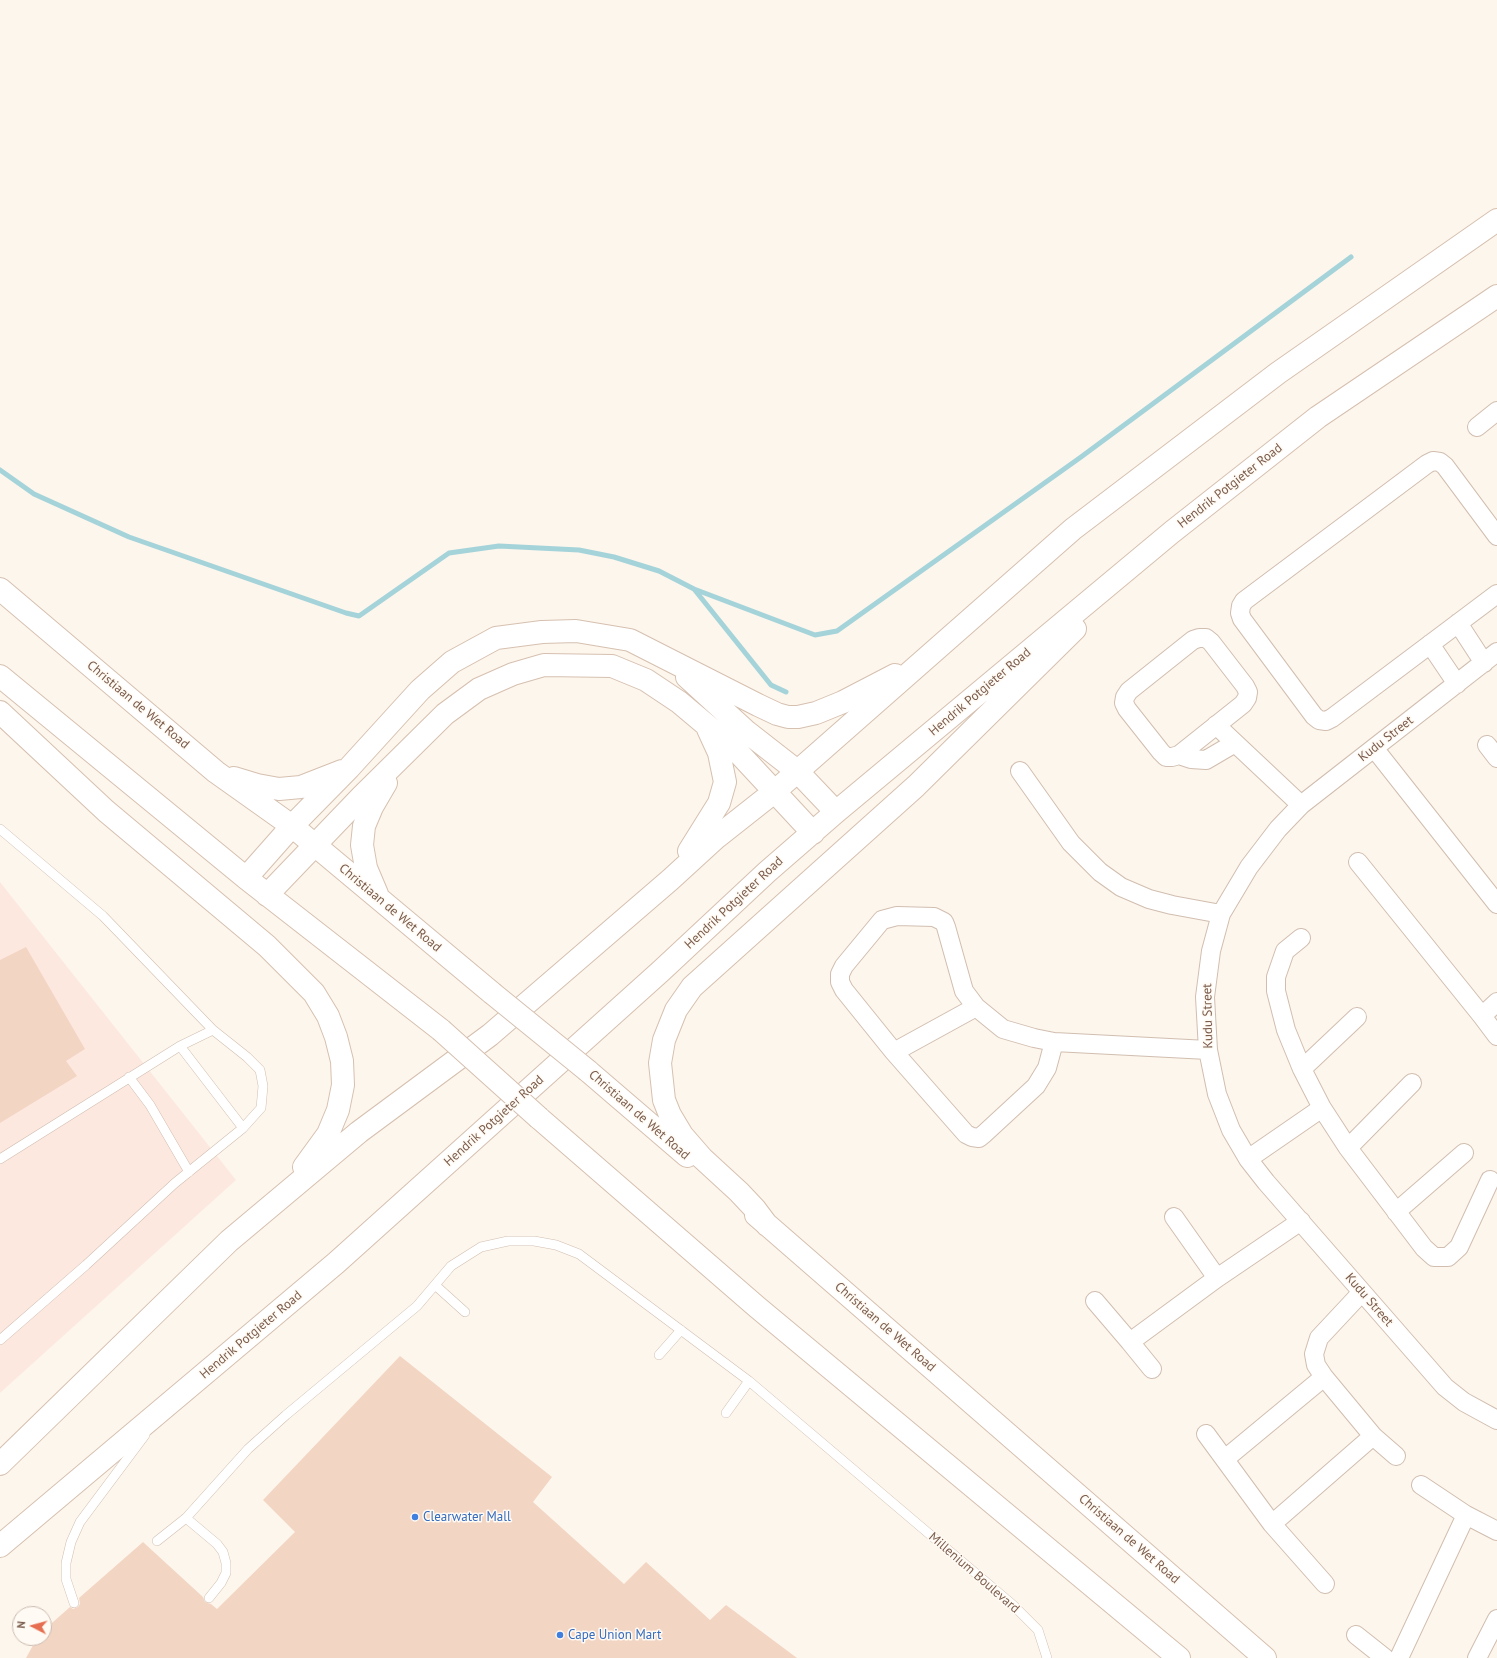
<!DOCTYPE html>
<style>
body{margin:0}
#map{position:relative;width:1497px;height:1658px;overflow:hidden;background:#fdf6ec;font-family:"PT Sans",sans-serif}
canvas{display:block}
.north{position:absolute;left:12px;top:1606px;width:40px;height:40px;box-sizing:border-box;background:#fffaf3;border:1px solid #cabbb1;border-radius:50%;rotate:276deg;font-size:11px;font-weight:700;line-height:16px;text-align:center;color:#7a5c4d}
.north::after{content:'';display:block;margin:auto;width:14px;height:18px;background:#e76f51;clip-path:polygon(50% 0,100% 100%,50% 72%,0 100%)}
</style>
<div id="map">
<canvas width="1497" height="1658"></canvas>
<div class="north">N</div>
</div>
<script>
const g = document.querySelector('canvas').getContext('2d');
g.lineJoin = 'round';
function paint(path, color) {
  g.fillStyle = color;
  g.fill(path, 'evenodd');
}
function shape(rows) {
  const path = new Path2D();
  for (const r of rows) {
    path.moveTo(r[0], r[1]);
    for (let i = 2; i < r.length; i += 2) path.lineTo(r[i], r[i + 1]);
  }
  return path;
}
function strokePath(path, color, width, dash) {
  g.strokeStyle = color;
  g.lineWidth = width;
  g.lineCap = dash ? 'butt' : 'round';
  g.setLineDash(dash || []);
  g.stroke(path);
}
function write(font, color, halo, rows, align = 'center') {
  g.font = font + ' "PT Sans",sans-serif';
  g.lineWidth = 3;
  g.setLineDash([]);
  g.textBaseline = 'middle';
  g.strokeStyle = halo;
  g.fillStyle = color;
  for (const [text, x, y, turn = 0] of rows) {
    g.save();
    g.translate(x, y);
    g.rotate((+turn || 0) * Math.PI / 180);
    g.textAlign = isNaN(turn) ? turn : align;
    if (halo) g.strokeText(text, 0, 0);
    g.fillText(text, 0, 0);
    g.restore();
  }
}
const commercial = shape([
 [0,882,236,1180,0,1393]
]);
const stream = shape([
 [0,470,34,494,129,537,346,613,359,616,449,553,499,546,579,550,614,557,659,571,694,589,771,685,786,692],
 [694,589,815,635,837,631,1081,457,1351,257]
]);
const building = shape([
 [26,947,85,1049,66,1061,77,1076,0,1123,0,960],
 [400,1356,552,1477,533,1502,624,1584,646,1562,710,1620,726,1605,797,1658,26,1658,37,1638,44,1638,44,1630,70,1607,73,1609,78,1607,80,1604,79,1598,143,1542,203,1597,205,1602,211,1604,217,1609,295,1532,263,1500]
]);
const lane = shape([
 [0,829,103,916,213,1030,247,1057,260,1070,263,1086,261,1108,243,1128,175,1183,86,1265,0,1340],
 [180,1046,243,1128],
 [129,1077,150,1105,189,1172],
 [0,1159,180,1046,213,1030],
 [435,1285,465,1312],
 [659,1355,681,1330],
 [726,1413,749,1381],
 [186,1518,217,1544,223,1552,226,1563,226,1573,221,1583,209,1598],
 [157,1541,186,1518,248,1449,286,1415,417,1306,451,1266,481,1247,508,1241,534,1241,556,1245,579,1254,749,1381,1013,1605,1038,1630,1047,1658],
 [74,1603,66,1579,66,1563,71,1542,80,1522,145,1435]
]);
const street = shape([
 [1477,427,1497,411],
 [1497,536,1445,466,1440,462,1433,461,1427,464,1244,601,1241,606,1240,613,1242,619,1314,716,1319,720,1326,721,1332,718,1497,594],
 [1458,623,1484,663],
 [1199,638,1206,638,1211,642,1245,686,1248,692,1247,698,1243,704,1179,755,1172,757,1166,757,1161,752,1127,709,1124,703,1125,697,1129,691,1193,640,1199,638],
 [1430,644,1457,684],
 [1497,652,1301,805,1278,829,1249,867,1221,914,1211,951,1205,997,1208,1050,1217,1094,1231,1130,1248,1159,1266,1182,1445,1387,1464,1402,1497,1420],
 [1216,725,1301,805],
 [1487,745,1497,758],
 [1374,748,1497,904],
 [1179,755,1191,759,1206,760,1235,743],
 [1020,771,1071,843,1100,872,1121,887,1149,899,1172,905,1221,914],
 [1358,862,1482,1016,1497,1002],
 [1482,1016,1497,1036],
 [1054,1042,1047,1068,1036,1086,984,1134,979,1138,972,1137,966,1134,894,1052,844,990,840,982,840,974,844,966,882,920,897,916,934,917,944,922,946,927,964,991,976,1007,1003,1029,1034,1038,1054,1042,1208,1050],
 [894,1052,976,1007],
 [1302,1069,1357,1017],
 [1322,1108,1348,1148,1424,1248,1434,1257,1448,1257,1459,1247,1490,1180],
 [1348,1148,1412,1083],
 [1248,1159,1322,1108,1302,1069,1286,1030,1276,991,1276,977,1285,951,1301,938],
 [1396,1212,1464,1153],
 [1174,1217,1217,1278],
 [1362,1292,1319,1338,1314,1354,1316,1365,1324,1377,1373,1436,1396,1456],
 [1095,1301,1130,1342],
 [1152,1369,1130,1342,1217,1278,1301,1221],
 [1206,1434,1272,1524],
 [1225,1459,1324,1377],
 [1421,1485,1466,1515,1497,1531],
 [1325,1584,1272,1524,1373,1436],
 [1356,1635,1385,1658],
 [1399,1658,1466,1515],
 [1477,1658,1497,1619]
]);
const secondary = shape([
 [0,589,216,772,292,826,492,993],
 [0,676,246,878,441,1030],
 [687,677,747,732,797,771,836,812],
 [0,712,106,811,267,946,314,993,328,1016,336,1037,342,1061,343,1085,338,1110,328,1134,304,1167],
 [234,778,257,785,279,789,301,787,342,771],
 [689,851,719,803,725,782,719,753,708,729],
 [246,878,292,826,349,768,420,690,452,662,496,638,542,632,576,631,630,640,758,705,777,714,788,717,798,717,816,713,843,702,895,675],
 [377,894,366,868,362,845,364,826,372,807,386,783],
 [267,895,361,797,445,714,479,689,513,674,544,665,612,666,646,680,679,702,735,749,813,833],
 [588,1071,687,1156],
 [539,1118,757,1307,1179,1658],
 [756,1215,1265,1658],
 [767,1225,755,1209,739,1192,702,1158,682,1135,670,1115,664,1100,660,1063,664,1040,676,1010,692,987,916,786,1075,629],
 [0,1464,229,1241,359,1132,490,1035,670,880,717,837,774,792,1073,529,1278,373,1497,220],
 [0,1546,336,1263,661,971,767,872,836,812,1172,532,1318,417,1497,296]
]);
const secondaryBridge = shape([
 [492,993,588,1071],
 [441,1030,539,1118]
]);
const markers = [
 [415,1517,4,"#3f7fe0"],
 [560,1635,4,"#3f7fe0"]
];
const streetNames = [
 ["Hendrik Potgieter Road",1230,486,-38],
 ["Hendrik Potgieter Road",980,692,-40],
 ["Christiaan de Wet Road",138,705,40],
 ["Kudu Street",1386,739,-38],
 ["Hendrik Potgieter Road",734,903,-43],
 ["Christiaan de Wet Road",390,908,40],
 ["Kudu Street",1208,1016,-91],
 ["Christiaan de Wet Road",639,1115,41],
 ["Hendrik Potgieter Road",494,1121,-42],
 ["Kudu Street",1369,1300,49],
 ["Christiaan de Wet Road",885,1327,41],
 ["Hendrik Potgieter Road",251,1335,-40],
 ["Christiaan de Wet Road",1129,1539,41],
 ["Millenium Boulevard",974,1573,41]
];
const shopNames = [
 ["Clearwater Mall",423,1517],
 ["Cape Union Mart",568,1635]
];
paint(commercial, '#fde8e0');
strokePath(stream, '#a5d3da', 5);
paint(building, '#f3d5c3');
strokePath(lane, '#d1beb0', 10);
strokePath(street, '#d1beb0', 20);
strokePath(secondary, '#d6c0b0', 24);
strokePath(lane, '#fff', 9);
strokePath(street, '#fff', 18);
strokePath(secondary, '#fff', 22);
strokePath(secondaryBridge, '#d6c0b0', 24, []);
strokePath(secondaryBridge, '#fff', 22);
for (const [x, y, r, color] of markers) {
  const dot = new Path2D();
  dot.arc(x, y, r, 0, 2 * Math.PI);
  g.fillStyle = color;
  g.fill(dot);
  strokePath(dot, '#fffaf3', 1.5);
}
write('13px', '#7a5c4d', '#fffaf3', streetNames);
write('13px', '#366cbe', '#fffaf3', shopNames, 'left');
</script>
